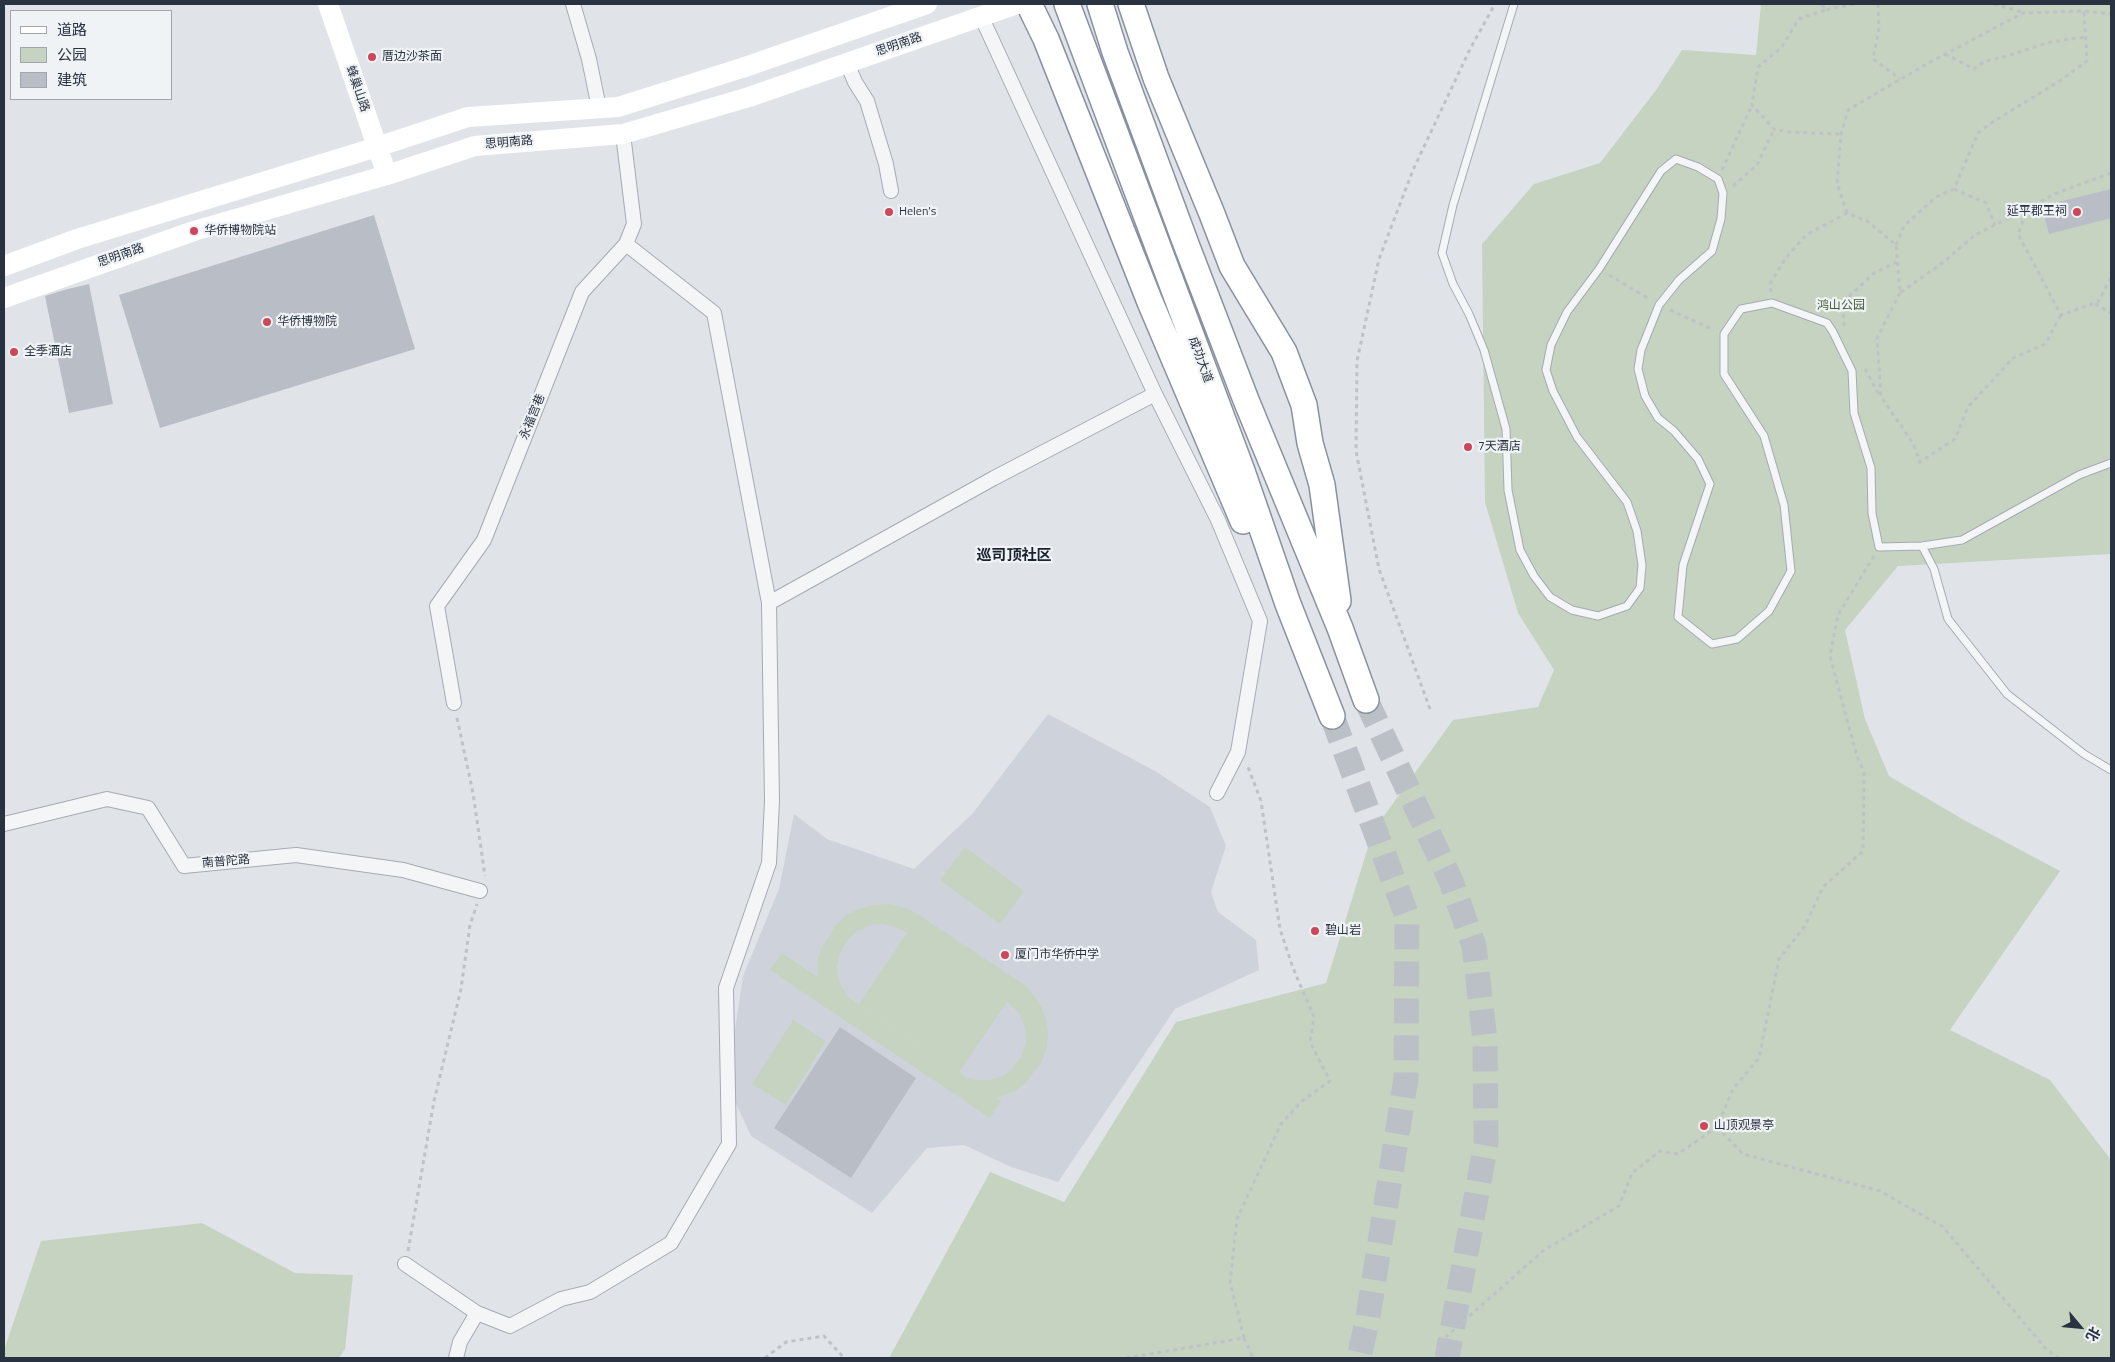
<!DOCTYPE html>
<meta charset="utf-8">
<style>
body{margin:0}
#map{position:relative;width:2115px;height:1362px;overflow:hidden;background:#e0e4e9;font-family:"Titillium Web","Noto Sans SC",sans-serif}
canvas{display:block}
.frame{position:absolute;inset:0;border:5px solid #293240;pointer-events:none}
.legend{position:absolute;left:10px;top:10px;width:162px;height:90px;box-sizing:border-box;background:#f0f3f6;border:1px solid #a0a6ad;margin:0;padding:6px 9px;list-style:none;font-size:15px;color:#293240}
.legend li{display:flex;align-items:center;gap:10px;height:25px}
.legend b{width:25px;border:1px solid #a0a6ad}
.north{position:absolute;left:2055px;top:1302px;width:50px;height:50px;-webkit-text-stroke:4px #f0f3f6;paint-order:stroke;rotate:118deg;font-size:14px;font-weight:700;line-height:20px;text-align:center;color:#293240}
.north::after{content:'';display:block;margin:auto;width:18px;height:22px;background:#293240;clip-path:polygon(50% 0,100% 100%,50% 72%,0 100%)}
</style>
<div id="map">
<canvas width="2115" height="1362"></canvas>
<div class="frame"></div>
<ul class="legend">
<li><b style="height:6px;background:#fff"></b>道路</li>
<li><b style="height:14px;background:#c6d3c1"></b>公园</li>
<li><b style="height:14px;background:#b8bdc6"></b>建筑</li>
</ul>
<div class="north">北</div>
</div>
<script>
const g = document.querySelector('canvas').getContext('2d');
g.lineJoin = 'round';
function paint(path, color) {
  g.fillStyle = color;
  g.fill(path, 'evenodd');
}
function shape(rows) {
  const path = new Path2D();
  for (const r of rows) {
    path.moveTo(r[0], r[1]);
    for (let i = 2; i < r.length; i += 2) path.lineTo(r[i], r[i + 1]);
  }
  return path;
}
function strokePath(path, color, width, dash) {
  g.strokeStyle = color;
  g.lineWidth = width;
  g.lineCap = dash ? 'butt' : 'round';
  g.setLineDash(dash || []);
  g.stroke(path);
}
function write(font, color, halo, rows, align = 'center') {
  g.font = font + ' "Titillium Web","Noto Sans SC",sans-serif';
  g.lineWidth = 4.5;
  g.setLineDash([]);
  g.textBaseline = 'middle';
  g.strokeStyle = halo;
  g.fillStyle = color;
  for (const [text, x, y, turn = 0] of rows) {
    g.save();
    g.translate(x, y);
    g.rotate((+turn || 0) * Math.PI / 180);
    g.textAlign = isNaN(turn) ? turn : align;
    if (halo) g.strokeText(text, 0, 0);
    g.fillText(text, 0, 0);
    g.restore();
  }
}
const built = shape([
 [1048,714,1155,771,1210,807,1226,846,1211,892,1218,912,1256,940,1259,970,1175,1009,1058,1182,1011,1167,964,1145,927,1148,872,1213,751,1136,727,1084,743,976,779,889,794,814,827,839,914,869,973,813]
]);
const green = shape([
 [1761,4,2111,4,2111,554,1898,566,1845,630,1865,719,1889,776,1964,820,2060,871,1950,1030,2050,1080,2111,1160,2111,1358,889,1358,990,1172,1064,1202,1176,1022,1326,983,1373,831,1453,720,1538,707,1554,670,1518,613,1485,502,1482,244,1534,184,1600,163,1656,90,1682,50,1756,55],
 [965,847,1024,891,1000,924,940,880],
 [889,904,903,907,916,913,1017,980,1029,989,1041,1006,1046,1019,1048,1033,1047,1048,1042,1061,1025,1084,1013,1092,997,1098,1001,1101,990,1118,770,970,782,953,818,977,818,960,822,947,837,923,848,914,861,908,874,905],
 [880,924,894,926,907,933,859,1004,959,1072,1007,1002,942,957,1009,1003,1019,1013,1025,1027,1026,1041,1022,1055,1011,1070,1003,1076,989,1080,975,1080,966,1077,848,997,841,985,838,976,837,967,840,953,847,941,857,931,871,925],
 [793,1020,826,1041,786,1105,752,1084],
 [202,1223,295,1273,353,1275,345,1349,339,1358,4,1358,4,1350,41,1241]
]);
const building = shape([
 [2111,189,2111,218,2049,234,2042,206],
 [374,215,415,349,160,428,119,295],
 [89,284,113,404,69,413,45,296,64,290],
 [840,1027,916,1078,851,1178,774,1128]
]);
const highwayTunnel = shape([
 [1366,700,1451,881,1474,946,1485,1040,1486,1143,1447,1358],
 [1332,716,1407,916,1406,1078,1368,1317,1359,1358]
]);
const path = shape([
 [1822,4,1825,10,1854,4],
 [1878,4,1879,29,1873,59,1900,79],
 [1994,4,2022,12],
 [1825,10,1799,19,1781,48,1758,67,1752,105,1774,129,1787,132,1841,134],
 [1945,54,1974,69,1985,61,2000,58,2051,42,2085,37],
 [1722,170,1752,105],
 [2111,173,2059,192,2028,208,2018,234,2061,315,2098,302,2111,278],
 [1733,186,1757,165,1774,129],
 [1954,189,1986,203,1995,225],
 [1847,213,1837,183,1841,134,1848,110,1923,66,2023,13,2084,11,2111,14],
 [1896,245,1904,226,1936,197,1954,189,1978,133,1991,123,2058,82,2087,61,2084,11],
 [1609,275,1649,299],
 [1771,292,1770,284,1785,259,1806,235,1847,213,1867,221,1896,245,1900,293,1945,261,1975,235,2028,208],
 [1900,293,1877,338,1881,397,1913,443,1920,462,1955,439,1968,407,2013,358,2045,344,2061,315],
 [2095,304,2111,313],
 [1670,310,1714,330],
 [1844,326,1843,302,1874,273,1897,262],
 [1865,369,1880,396],
 [1430,709,1379,569,1356,451,1357,361,1379,259,1413,170,1470,49,1495,4],
 [457,718,473,793,485,876],
 [1717,1127,1743,1154,1880,1191,1943,1227,2046,1349,2059,1358],
 [408,1251,434,1101,461,989,470,925,477,904],
 [1244,1338,1253,1358],
 [765,1358,786,1342,824,1336,844,1358],
 [1126,1358,1244,1338,1230,1282,1237,1219,1281,1124,1302,1101,1330,1081,1310,1042,1314,1017,1293,968,1280,929,1261,801,1248,767],
 [1437,1358,1438,1344,1544,1250,1619,1206,1632,1173,1660,1151,1678,1154,1717,1127,1733,1089,1759,1058,1779,959,1805,926,1823,887,1863,851,1864,773,1856,753,1830,656,1838,615,1874,556]
]);
const lane = shape([
 [1514,4,1453,205,1442,253,1453,284,1469,314,1484,350,1506,429,1508,490,1520,550,1534,576,1550,597,1572,610,1598,616,1627,606,1640,588,1642,565,1637,531,1627,502,1577,437,1553,391,1546,370,1551,345,1567,312,1599,269,1661,171,1676,159,1698,167,1718,179,1723,193,1721,219,1712,251,1679,280,1659,305,1641,350,1638,369,1645,396,1658,418,1674,431,1698,459,1710,484,1683,565,1678,617,1712,644,1737,639,1769,611,1791,571,1784,505,1764,436,1724,374,1724,334,1741,309,1772,303,1827,323,1833,332,1852,371,1854,413,1871,468,1872,513,1879,547,1922,546,1962,540,2079,475,2111,463],
 [1922,546,1934,569,1948,619,2007,694,2084,754,2111,770]
]);
const street = shape([
 [573,4,589,59,599,108],
 [981,16,1155,394,1218,520,1260,621,1238,752,1217,793],
 [847,63,855,82,867,101,886,164,891,191],
 [769,603,994,478,1155,394],
 [454,703,437,606,484,540,582,292,626,244,634,224,623,134],
 [4,824,107,799,148,808,184,866,296,855,403,870,480,891],
 [405,1264,477,1313],
 [456,1358,460,1342,477,1313,510,1326,561,1299,590,1292,671,1243,729,1144,726,988,769,863,772,801,769,603,714,313,626,244]
]);
const secondary = shape([
 [328,4,387,175],
 [4,266,77,239,377,147,468,117,618,107,742,68,927,4],
 [4,298,194,231,387,175,475,146,623,134,749,97,1017,4]
]);
const highway = shape([
 [1029,4,1046,39,1150,302,1243,521],
 [1067,4,1242,471,1288,604,1332,716],
 [1100,4,1115,52,1186,244,1246,400,1340,628,1366,700],
 [1131,4,1156,78,1212,214,1232,266,1284,352,1304,405,1310,443,1322,485,1338,601]
]);
const markers = [
 [372,57,5,"#cd475b"],
 [889,212,5,"#cd475b"],
 [2077,212,5,"#cd475b"],
 [194,231,5,"#cd475b"],
 [267,322,5,"#cd475b"],
 [14,352,5,"#cd475b"],
 [1468,447,5,"#cd475b"],
 [1315,931,5,"#cd475b"],
 [1005,955,5,"#cd475b"],
 [1704,1126,5,"#cd475b"]
];
const streetNames = [
 ["思明南路",899,45,-19],
 ["蜂巢山路",357,89,71],
 ["思明南路",509,143,-5],
 ["思明南路",121,256,-19],
 ["成功大道",1200,360,70],
 ["永福宫巷",533,417,-68],
 ["南普陀路",226,862,-5]
];
const poiNames = [
 ["厝边沙茶面",382,57],
 ["Helen's",899,212],
 ["延平郡王祠",2067,212,"right"],
 ["华侨博物院站",204,231],
 ["华侨博物院",277,322],
 ["全季酒店",24,352],
 ["7天酒店",1478,447],
 ["碧山岩",1325,931],
 ["厦门市华侨中学",1015,955],
 ["山顶观景亭",1714,1126]
];
const parkNames = [
 ["鸿山公园",1841,306]
];
const quarterNames = [
 ["巡司顶社区",1014,556]
];
paint(built, '#ced3db');
paint(green, '#c6d3c1');
paint(building, '#b8bdc6');
strokePath(highwayTunnel, '#bbc0c7', 25, [25, 12]);
strokePath(lane, '#a5abb3', 9);
strokePath(street, '#a5abb3', 16);
strokePath(highway, '#8891a0', 28);
strokePath(path, '#bec2c7', 3, [4, 4]);
strokePath(lane, '#f3f5f7', 7);
strokePath(street, '#f3f5f7', 14);
strokePath(secondary, '#fff', 20);
strokePath(highway, '#fff', 25);
for (const [x, y, r, color] of markers) {
  const dot = new Path2D();
  dot.arc(x, y, r, 0, 2 * Math.PI);
  g.fillStyle = color;
  g.fill(dot);
  strokePath(dot, '#f0f3f6', 2);
}
write('12px', '#293240', '#f0f3f6', streetNames);
write('12px', '#293240', '#f0f3f6', poiNames, 'left');
write('12px', '#3e5c36', '#f0f3f6', parkNames);
write('bold 15px', '#1b2331', '#f0f3f6', quarterNames);
</script>
